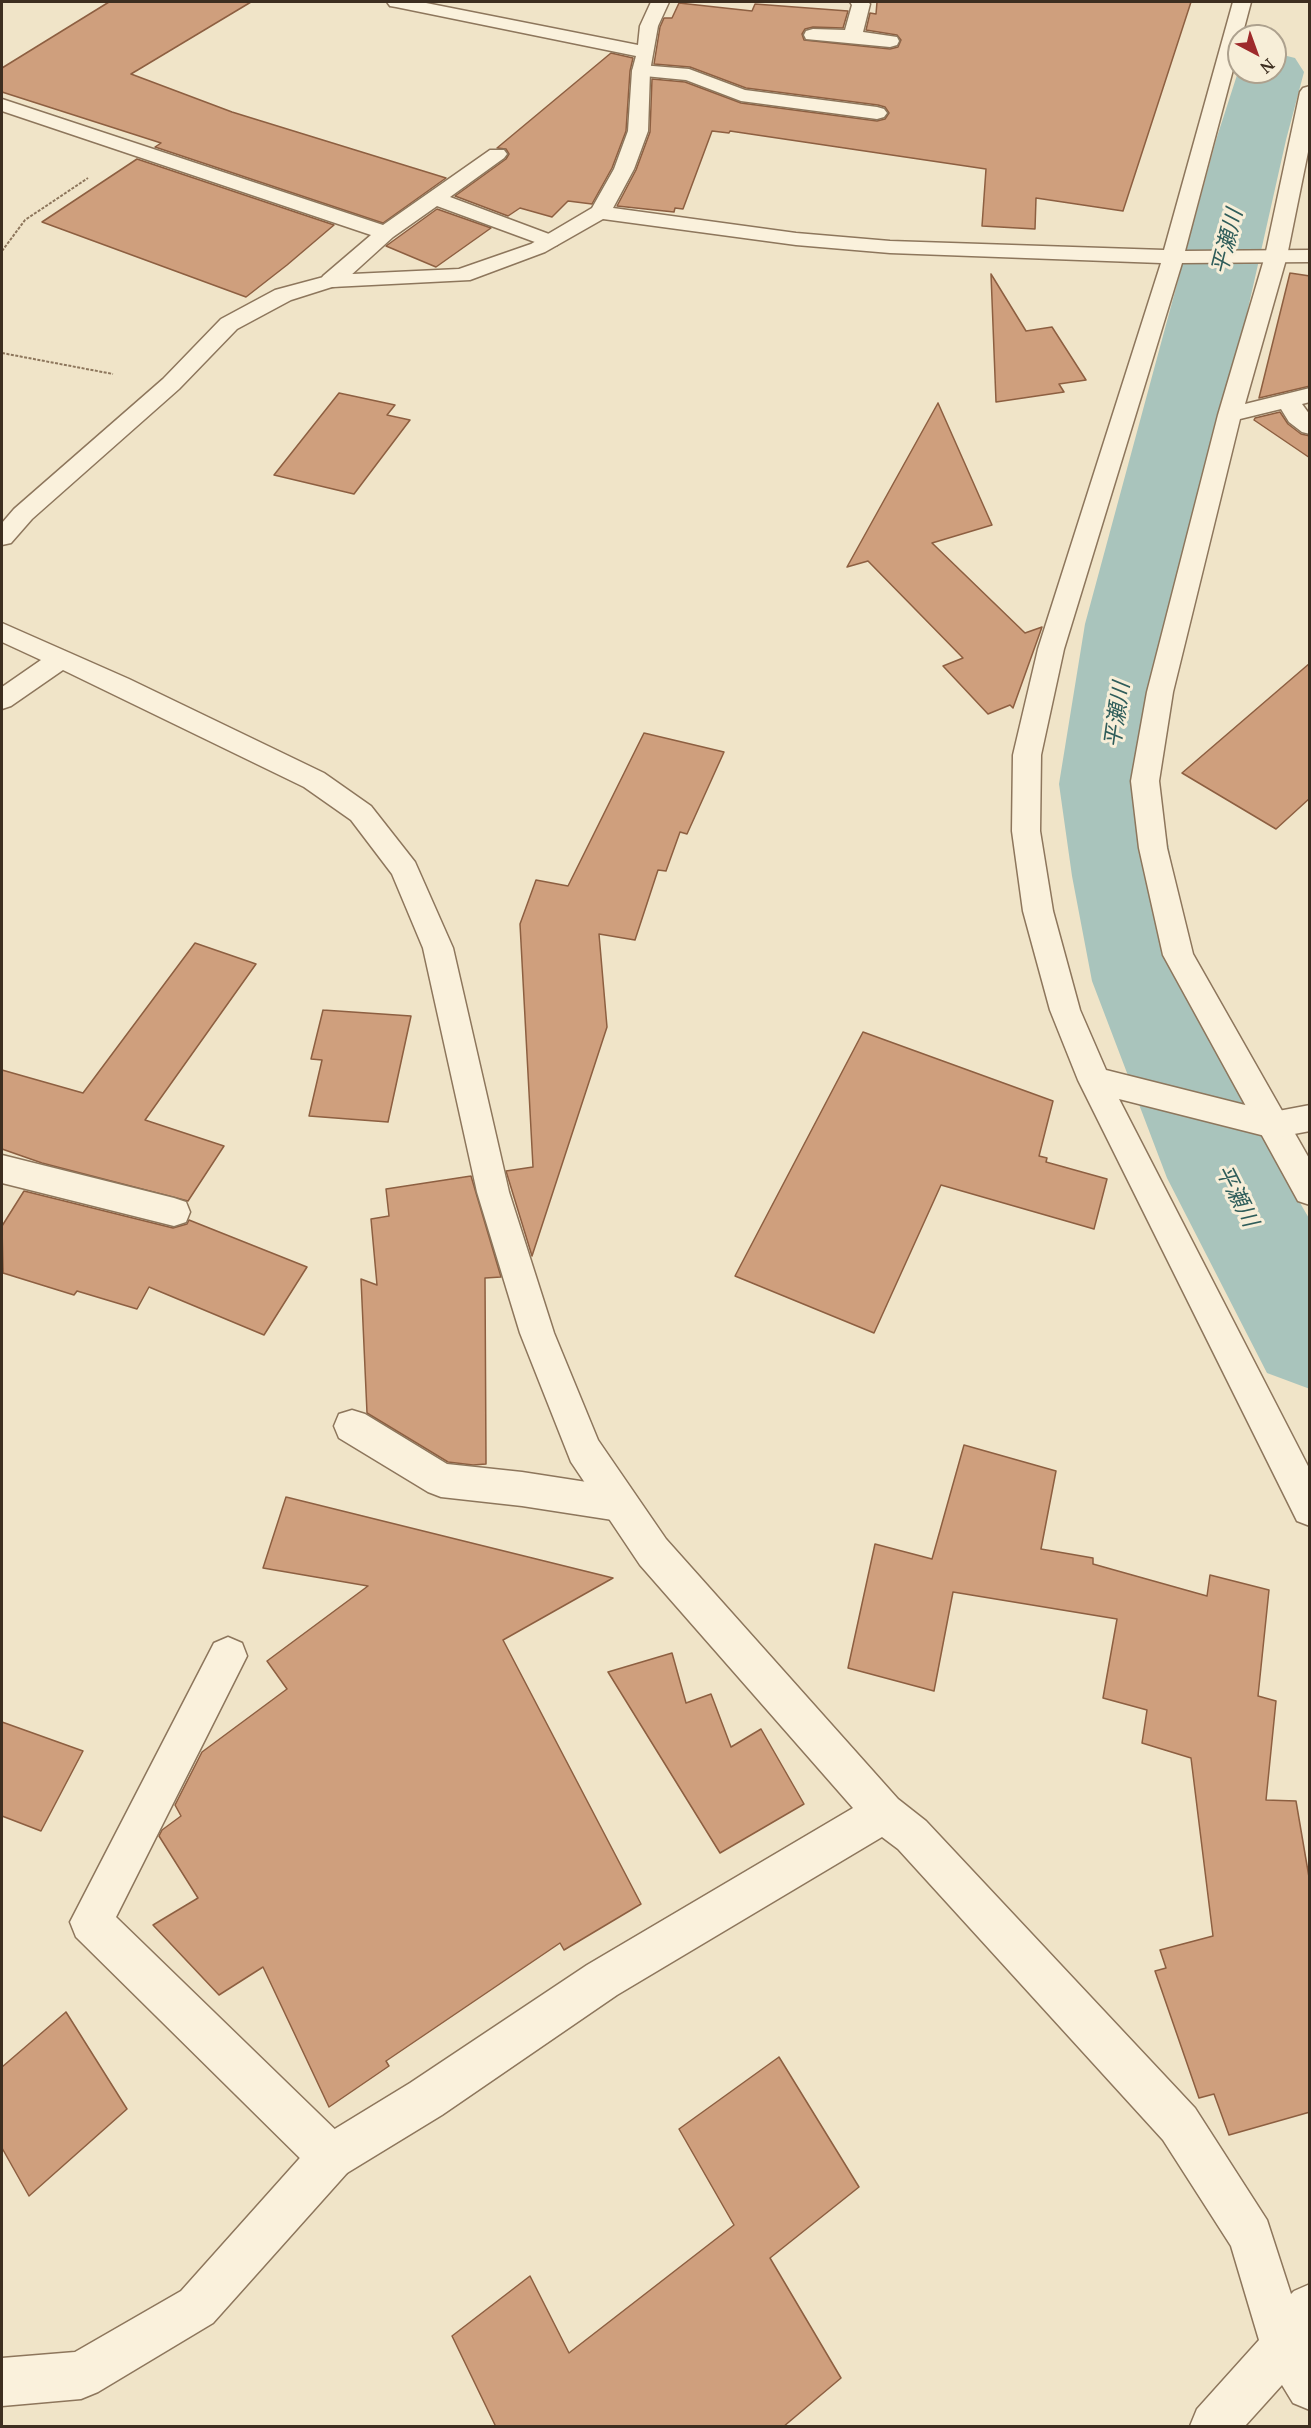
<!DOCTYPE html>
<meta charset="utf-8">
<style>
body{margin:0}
#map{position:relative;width:1311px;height:2428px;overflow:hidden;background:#f0e4c8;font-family:"Noto Serif",serif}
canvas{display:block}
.frame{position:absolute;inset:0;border:3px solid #3d2e20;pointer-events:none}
.north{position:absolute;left:1227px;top:24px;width:60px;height:60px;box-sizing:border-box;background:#f7eed8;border:2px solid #ada18e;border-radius:50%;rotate:139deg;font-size:16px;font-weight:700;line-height:24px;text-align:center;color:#3d2e20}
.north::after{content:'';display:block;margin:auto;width:21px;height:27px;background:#9e2a2b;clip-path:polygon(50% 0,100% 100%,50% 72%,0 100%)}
</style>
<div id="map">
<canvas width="1311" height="2428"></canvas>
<div class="frame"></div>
<div class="north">N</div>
</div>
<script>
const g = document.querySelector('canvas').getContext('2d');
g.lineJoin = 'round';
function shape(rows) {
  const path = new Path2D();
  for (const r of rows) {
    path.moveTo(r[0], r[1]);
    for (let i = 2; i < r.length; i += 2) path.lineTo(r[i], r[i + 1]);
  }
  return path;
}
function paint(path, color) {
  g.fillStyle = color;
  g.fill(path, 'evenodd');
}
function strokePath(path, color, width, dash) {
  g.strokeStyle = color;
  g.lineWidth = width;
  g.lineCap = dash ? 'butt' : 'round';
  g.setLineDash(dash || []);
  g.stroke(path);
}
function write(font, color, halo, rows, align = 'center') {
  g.font = font + ' "Noto Serif","Noto Sans JP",serif';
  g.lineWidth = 6;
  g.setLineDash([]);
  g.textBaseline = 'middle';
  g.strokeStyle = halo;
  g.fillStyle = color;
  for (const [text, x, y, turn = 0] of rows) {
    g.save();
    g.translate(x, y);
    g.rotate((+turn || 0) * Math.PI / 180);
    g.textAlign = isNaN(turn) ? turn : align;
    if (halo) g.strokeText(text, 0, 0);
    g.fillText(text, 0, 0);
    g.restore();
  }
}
const river = shape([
 [1275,53,1295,58,1304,72,1286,140,1177,624,1157,784,1174,876,1198,981,1275,1160,1310,1220,1310,1389,1267,1373,1167,1178,1092,981,1072,876,1059,784,1085,624,1216,140,1238,72,1239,70,1239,72,1275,72,1275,53]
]);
const building = shape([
 [109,2,251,2,131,74,232,112,446,178,383,223,155,147,161,143,2,92,2,68,109,2],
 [877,2,1191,2,1123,211,1036,198,1035,229,982,226,986,169,730,131,729,133,712,131,683,209,675,208,674,212,617,206,636,170,650,132,652,79,685,82,741,103,877,121,885,119,889,113,885,107,878,105,746,88,690,67,654,64,660,27,664,18,672,18,679,3,752,11,755,4,848,11,843,28,813,27,805,29,802,34,804,40,890,49,898,47,901,40,897,35,866,30,870,13,876,14,877,2],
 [611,53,633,58,630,71,626,131,612,168,592,204,568,201,552,217,520,208,508,216,455,196,506,159,509,154,506,149,497,148,611,53],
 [137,159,334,225,287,265,246,297,42,222,137,159],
 [437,209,491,228,436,267,386,246,437,209],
 [1290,273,1310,276,1310,386,1259,398,1290,273],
 [991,274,1026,331,1052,327,1086,380,1059,384,1064,392,996,402,991,274],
 [339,393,395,405,387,415,410,420,354,494,274,475,339,393],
 [938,403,992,525,932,543,1025,633,1042,627,1013,708,1010,705,988,714,943,666,963,658,868,561,847,567,938,403],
 [1280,412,1288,424,1301,434,1310,436,1310,458,1254,420,1255,418,1280,412],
 [1310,663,1310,798,1276,829,1182,773,1310,663],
 [644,733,724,752,687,834,680,832,666,871,658,870,635,940,599,934,607,1027,532,1256,506,1171,533,1167,520,924,536,880,568,886,644,733],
 [195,943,256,964,145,1120,224,1146,188,1201,42,1163,2,1149,2,1070,83,1093,195,943],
 [323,1010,411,1016,388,1122,309,1116,322,1060,311,1059,323,1010],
 [863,1032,1053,1101,1039,1156,1047,1158,1046,1162,1107,1179,1094,1229,941,1185,874,1333,735,1276,863,1032],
 [471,1176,501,1277,485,1278,486,1464,473,1465,448,1462,367,1413,361,1279,377,1285,371,1219,389,1216,386,1189,471,1176],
 [24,1191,173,1228,187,1224,189,1220,307,1267,264,1335,149,1287,137,1309,77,1291,74,1295,3,1273,2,1226,24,1191],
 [964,1445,1056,1471,1041,1549,1093,1558,1093,1564,1207,1596,1210,1575,1269,1590,1258,1696,1276,1701,1266,1800,1296,1801,1310,1883,1310,2112,1229,2135,1214,2094,1199,2098,1155,1971,1166,1968,1160,1950,1213,1936,1191,1758,1142,1743,1147,1710,1103,1698,1117,1619,953,1592,934,1691,848,1668,875,1544,932,1559,964,1445],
 [286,1497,613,1578,503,1640,641,1904,564,1950,560,1943,386,2061,389,2066,329,2107,263,1967,219,1995,153,1925,198,1898,159,1836,162,1830,181,1816,175,1805,202,1752,287,1689,267,1661,368,1586,263,1568,286,1497],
 [672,1653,686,1703,711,1694,731,1747,761,1729,804,1804,720,1853,608,1672,672,1653],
 [2,1722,83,1751,41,1831,2,1816,2,1722],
 [66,2012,127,2109,29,2196,2,2148,2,2067,66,2012],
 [779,2057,859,2187,770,2258,841,2378,783,2427,496,2427,452,2336,530,2276,569,2353,734,2225,679,2129,779,2057]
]);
const path = shape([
 [2,251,25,220,88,178],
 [2,353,113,374]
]);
const lane = shape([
 [850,2,868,2,870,4,863,32,897,37,899,41,897,45,890,47,806,39,804,35,806,31,813,29,845,30,852,5,850,2],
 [641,65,689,69,745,90,877,107,884,109,887,113,884,117,877,119,741,101,686,80,634,75,632,71,634,67,641,65],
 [1310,86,1310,142,1287,256,1245,404,1310,388,1310,402,1302,404,1310,415,1310,434,1302,432,1289,422,1281,409,1240,419,1173,692,1159,781,1167,848,1193,954,1310,1160,1310,1205,1298,1201,1163,955,1139,848,1131,781,1147,692,1218,415,1265,256,1300,92,1303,88,1310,86],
 [2,99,383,225,490,150,504,150,507,154,504,158,450,197,557,237,560,241,557,245,550,247,543,245,437,206,393,237,339,286,331,287,323,286,320,281,323,276,371,235,2,111,2,99],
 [352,1410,365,1414,447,1464,522,1472,619,1487,632,1492,637,1504,632,1516,619,1521,522,1506,441,1497,428,1492,339,1438,334,1426,339,1414,352,1410],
 [228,1637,242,1643,247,1656,116,1917,347,2141,353,2157,347,2173,331,2179,315,2173,76,1937,70,1922,214,1643,228,1637]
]);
const street = shape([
 [387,2,421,2,638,45,640,26,651,2,669,2,658,26,650,71,648,131,634,169,613,208,796,233,890,241,1164,250,1233,2,1251,2,1242,36,1239,36,1239,47,1185,251,1310,250,1310,262,1182,263,1064,649,1041,755,1040,831,1053,911,1080,1010,1106,1070,1273,1112,1310,1105,1310,1131,1273,1138,1119,1099,1310,1470,1310,1526,1297,1521,1078,1080,1050,1010,1023,911,1012,831,1013,755,1038,649,1161,263,890,253,796,245,603,219,545,252,470,280,332,287,291,300,237,329,179,389,32,519,11,543,2,545,2,523,14,509,163,379,221,319,275,290,331,275,459,269,531,244,592,208,614,169,628,131,632,71,636,56,396,7,390,6,387,2],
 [2,623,129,679,324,773,371,806,415,862,453,948,509,1192,554,1333,598,1440,666,1539,898,1799,926,1821,1195,2108,1267,2220,1291,2294,1294,2291,1310,2284,1310,2410,1293,2403,1282,2385,1245,2426,1190,2426,1197,2409,1259,2340,1231,2246,1163,2140,898,1849,882,1837,617,1995,442,2115,347,2173,213,2323,98,2392,81,2399,2,2406,2,2358,75,2352,181,2291,315,2141,410,2083,587,1965,853,1808,640,1565,571,1462,520,1333,477,1192,423,948,392,874,351,820,304,787,63,670,11,706,2,709,2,687,41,660,2,642,2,623],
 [2,1155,174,1198,186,1202,190,1212,186,1222,174,1226,2,1183,2,1155]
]);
const waterNames = [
 ["平瀬川",1228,242,-76],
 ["平瀬川",1118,715,-82],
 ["平瀬川",1236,1196,63]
];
paint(river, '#a9c4bc');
paint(building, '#cf9f7d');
strokePath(building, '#8d5f41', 1.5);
strokePath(lane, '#8d765c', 3);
strokePath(street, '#8d765c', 3);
strokePath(path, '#8d765c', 2, [3, 1.5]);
paint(lane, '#faf1dc');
paint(street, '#faf1dc');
write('italic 22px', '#2f5d5a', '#f7eed8', waterNames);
</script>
